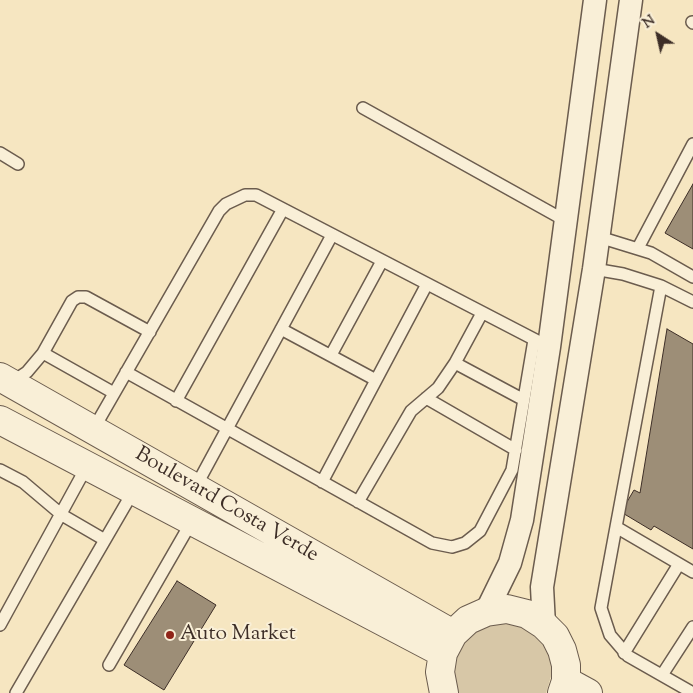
<!DOCTYPE html>
<style>
body{margin:0}
#map{position:relative;width:693px;height:693px;overflow:hidden;background:#f6e6c1;font-family:"Sorts Mill Goudy",serif}
canvas{display:block}
.north{position:absolute;left:633px;top:10px;width:50px;height:50px;-webkit-text-stroke:4px #f9efd7;paint-order:stroke;rotate:325deg;font-size:14px;font-weight:700;line-height:20px;text-align:center;color:#3d2e27}
.north::after{content:'';display:block;margin:auto;width:18px;height:22px;background:#3d2e27;clip-path:polygon(50% 0,100% 100%,50% 72%,0 100%)}
</style>
<div id="map">
<canvas width="693" height="693"></canvas>
<div class="north">N</div>
</div>
<script>
const g = document.querySelector('canvas').getContext('2d');
g.lineJoin = 'round';
function paint(path, color) {
  g.fillStyle = color;
  g.fill(path, 'evenodd');
}
function shape(rows) {
  const path = new Path2D();
  for (const r of rows) {
    path.moveTo(r[0], r[1]);
    for (let i = 2; i < r.length; i += 2) path.lineTo(r[i], r[i + 1]);
  }
  return path;
}
function strokePath(path, color, width, dash) {
  g.strokeStyle = color;
  g.lineWidth = width;
  g.lineCap = dash ? 'butt' : 'round';
  g.setLineDash(dash || []);
  g.stroke(path);
}
function write(font, color, halo, rows, align = 'center') {
  g.font = font + ' "Sorts Mill Goudy",serif';
  g.lineWidth = 4;
  g.setLineDash([]);
  g.textBaseline = 'middle';
  g.strokeStyle = halo;
  g.fillStyle = color;
  for (const [text, x, y, turn = 0] of rows) {
    g.save();
    g.translate(x, y);
    g.rotate((+turn || 0) * Math.PI / 180);
    g.textAlign = isNaN(turn) ? turn : align;
    if (halo) g.strokeText(text, 0, 0);
    g.fillText(text, 0, 0);
    g.restore();
  }
}
const green = shape([
 [501,623,517,625,531,632,543,643,550,658,552,673,546,693,459,693,454,679,455,663,460,648,471,635,485,626]
]);
const building = shape([
 [693,184,693,249,665,233,693,184],
 [667,329,693,344,693,549,654,526,651,530,621,512,634,490,640,493,667,329],
 [177,581,216,605,164,690,124,665,177,581]
]);
const service = shape([
 [692,22,693,23],
 [363,108,566,221],
 [0,153,18,164],
 [599,237,651,253,693,277],
 [638,248,693,144],
 [594,269,623,274,661,286,616,527,693,572],
 [661,286,693,302],
 [281,329,376,380],
 [43,353,114,393],
 [331,355,382,261],
 [455,363,524,400],
 [126,372,432,543,452,547,465,543,480,531,512,470,534,340],
 [12,382,27,372,43,353,72,301,78,297,86,297,150,332],
 [426,398,516,450],
 [176,401,283,209],
 [93,430,219,211,226,204,245,195,256,195,549,347],
 [0,470,23,482,62,515,105,540],
 [322,482,427,284],
 [195,488,332,235],
 [358,502,411,411,438,388,455,363,482,313],
 [616,527,601,608,610,635,628,656,693,693],
 [0,625,87,466],
 [624,653,679,564],
 [109,665,192,521],
 [662,675,693,627],
 [16,693,134,490]
]);
const minor = shape([
 [486,612,510,563,522,520,549,347,595,0],
 [544,625,542,587,594,269,631,0]
]);
const tertiary = shape([
 [0,377,453,634],
 [0,420,443,653],
 [566,681,588,693],
 [444,693,440,672,443,653,453,634,468,620,486,612,507,609,527,614,544,625,555,636,562,650,566,665,566,681,562,693]
]);
const markers = [
 [170,635,5,"#8f2418"]
];
const streetNames = [
 ["Boulevard Costa Verde",226,506,30]
];
const poiNames = [
 ["Auto Market",180,635]
];
paint(green, '#d7c7a7');
paint(building, '#9d8e77');
strokePath(building, '#3d2e27', 1);
strokePath(service, '#6b5c4e', 14);
strokePath(minor, '#6b5c4e', 25);
strokePath(tertiary, '#6b5c4e', 30);
strokePath(service, '#f9efd7', 11);
strokePath(minor, '#f9efd7', 22);
strokePath(tertiary, '#f9efd7', 28);
for (const [x, y, r, color] of markers) {
  const dot = new Path2D();
  dot.arc(x, y, r, 0, 2 * Math.PI);
  g.fillStyle = color;
  g.fill(dot);
  strokePath(dot, '#f9efd7', 2);
}
write('21px', '#3d2e27', '#f9efd7', streetNames);
write('21px', '#3d2e27', '#f9efd7', poiNames, 'left');
</script>
